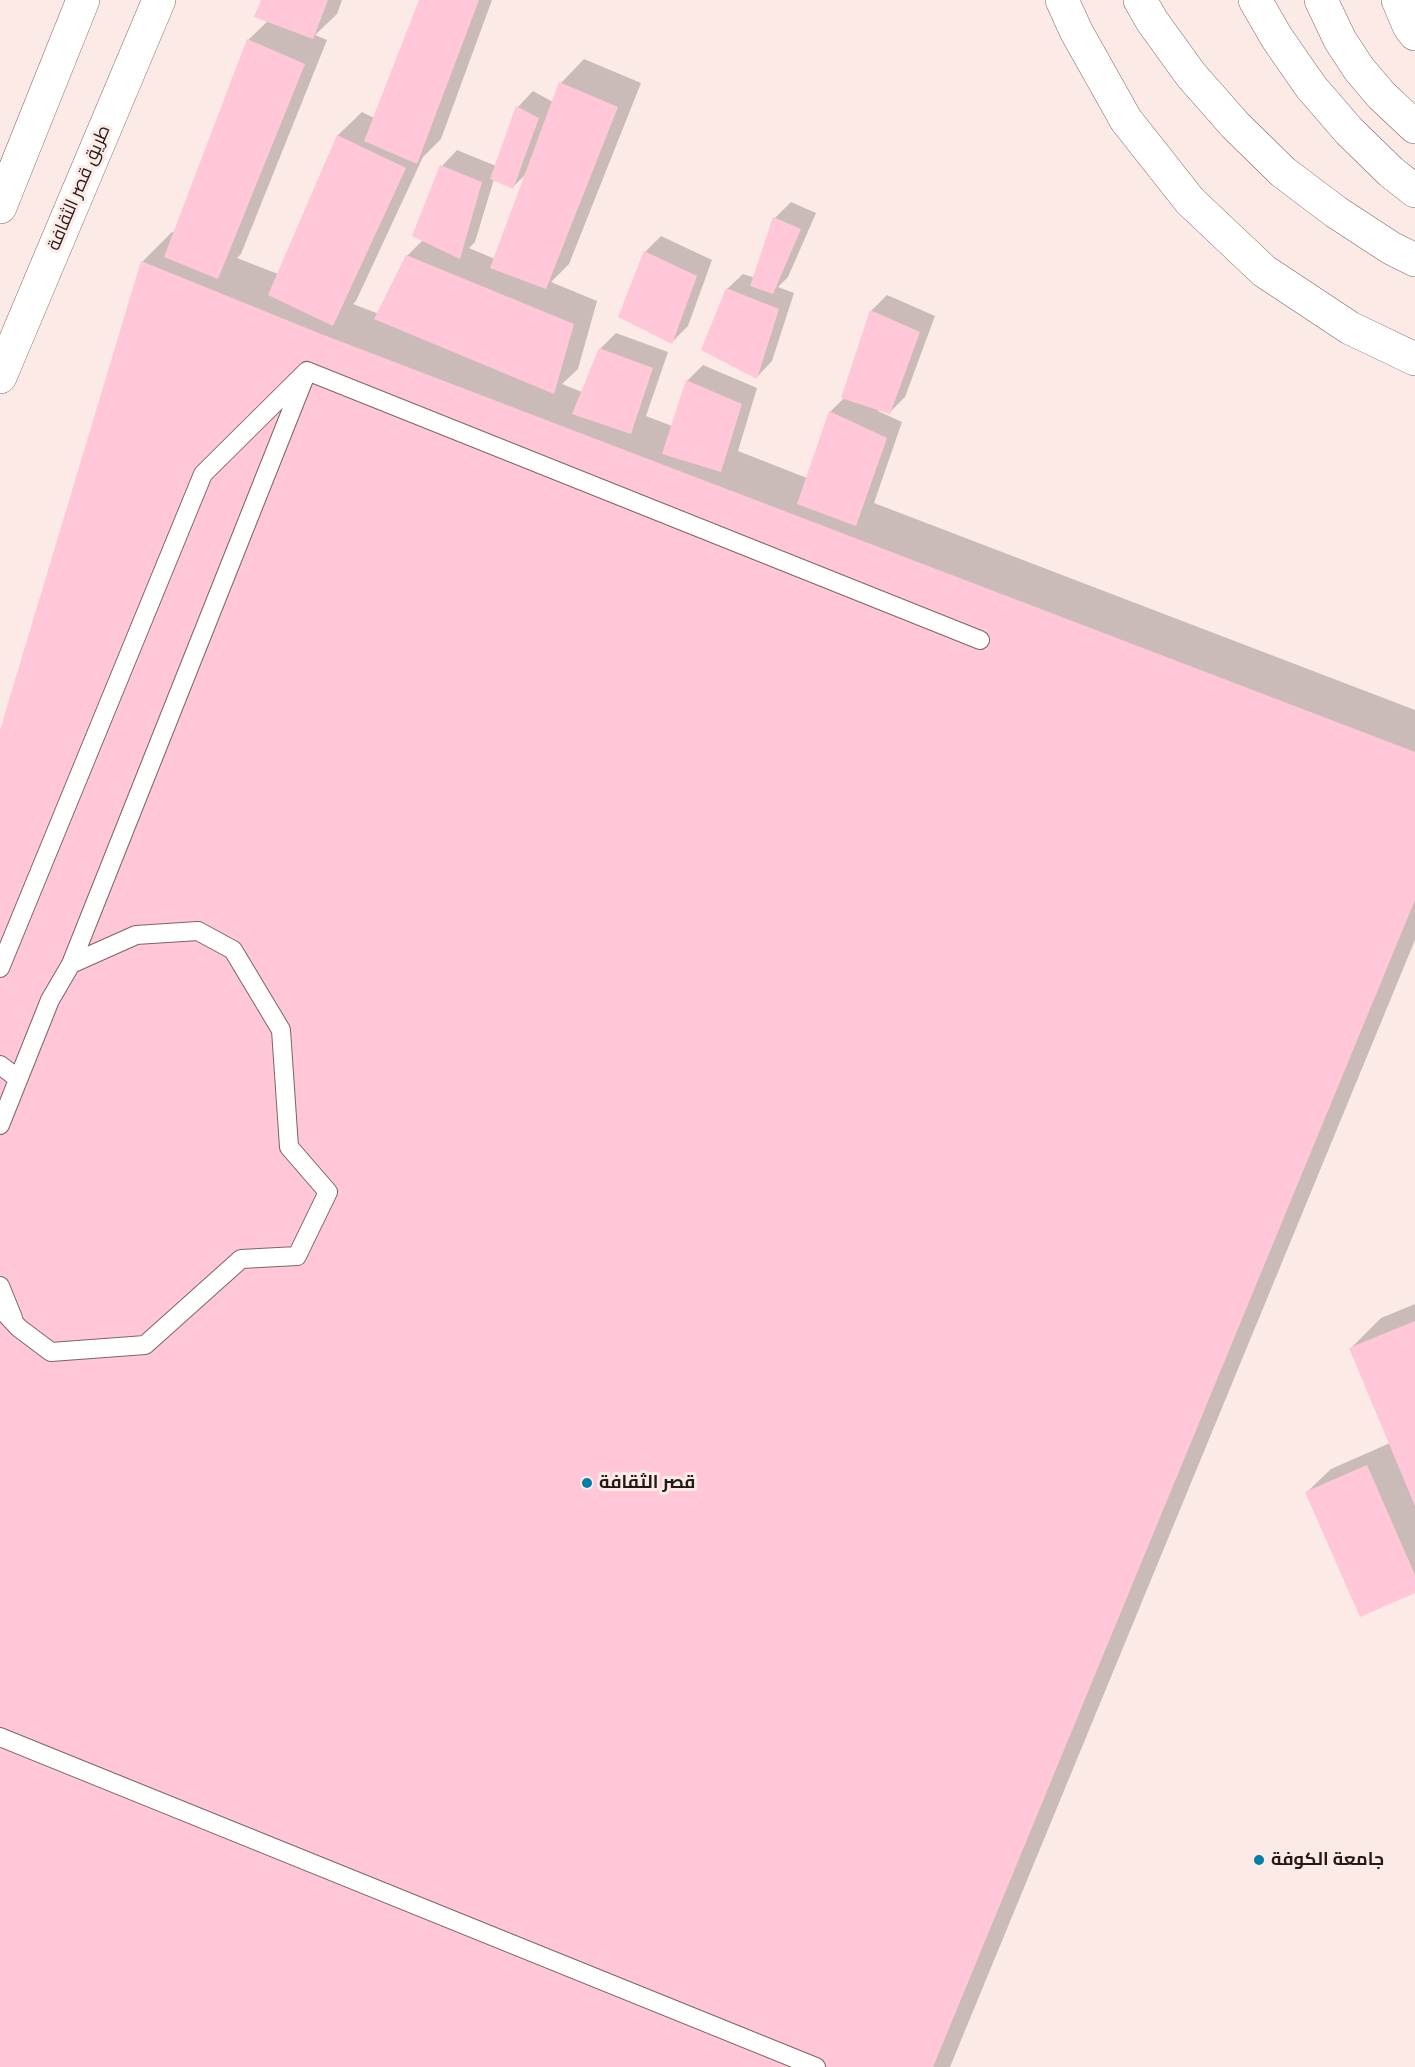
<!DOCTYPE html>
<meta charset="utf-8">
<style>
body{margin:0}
canvas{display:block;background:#fceae6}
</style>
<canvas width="1415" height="2067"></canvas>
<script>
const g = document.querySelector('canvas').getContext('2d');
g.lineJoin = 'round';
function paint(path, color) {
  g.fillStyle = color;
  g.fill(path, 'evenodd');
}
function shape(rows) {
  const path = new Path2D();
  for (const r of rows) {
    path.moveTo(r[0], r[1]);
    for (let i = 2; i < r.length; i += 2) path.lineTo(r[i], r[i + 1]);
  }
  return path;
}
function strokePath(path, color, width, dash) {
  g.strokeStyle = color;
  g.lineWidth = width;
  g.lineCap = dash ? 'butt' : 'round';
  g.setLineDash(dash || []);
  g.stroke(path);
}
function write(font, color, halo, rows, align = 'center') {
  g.font = font + ' "IBM Plex Serif",Cairo,serif';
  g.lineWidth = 6;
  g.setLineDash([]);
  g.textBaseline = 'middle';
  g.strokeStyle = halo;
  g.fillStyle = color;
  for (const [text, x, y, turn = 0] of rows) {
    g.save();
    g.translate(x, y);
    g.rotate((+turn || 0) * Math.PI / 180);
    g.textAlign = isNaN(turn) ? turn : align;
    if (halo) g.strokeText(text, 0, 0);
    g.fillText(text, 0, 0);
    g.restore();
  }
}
const shadow = shape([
 [263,0,342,0,337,14,315,35,327,40,241,254,237,258,278,274,338,135,362,112,374,118,421,0,492,0,441,139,423,157,356,301,353,304,379,314,407,256,423,240,442,166,457,150,496,166,518,107,533,91,553,102,561,83,584,59,641,83,569,264,551,282,597,301,578,369,562,384,582,392,600,349,616,333,668,352,646,416,672,426,687,381,703,365,757,388,738,451,807,478,830,412,844,398,871,311,887,295,935,316,905,397,889,413,879,409,878,411,902,422,874,503,1415,710,1415,940,950,2067,0,2067,0,736,142,262,172,232,175,233,248,40,268,21],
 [527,173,495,259,469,248,475,242,494,179,513,187],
 [791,202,816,213,788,277,778,287,794,293,772,361,757,377,727,289,743,274,755,278,775,218],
 [661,236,712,260,688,326,672,342,645,252],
 [1415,1304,1415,1591,1307,1492,1331,1469,1390,1443,1351,1348,1381,1318]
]);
const building = shape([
 [261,0,328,0,313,39,254,17],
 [419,0,479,0,417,164,364,141],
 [247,39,305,64,218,279,164,257],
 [559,82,618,107,546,289,490,268],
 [516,106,539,118,513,189,490,179],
 [337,135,406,168,333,326,268,295],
 [440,165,482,182,460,259,412,236],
 [773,217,801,229,773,294,750,286],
 [644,251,697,276,672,344,618,317],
 [406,255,574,324,554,394,374,319],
 [141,261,321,334,1415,752,1415,900,933,2067,0,2067,0,730],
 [726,288,779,309,757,379,701,350],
 [870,310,920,332,890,414,841,398],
 [599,348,653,368,631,434,572,414],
 [686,380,742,404,721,472,662,454],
 [829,411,887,438,856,526,797,504],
 [1415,1321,1415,1506,1349,1348],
 [1367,1465,1415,1575,1415,1593,1360,1617,1305,1492]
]);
const lane = shape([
 [71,964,304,379],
 [0,968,203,474,307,371,980,640],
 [0,1065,17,1078],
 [0,1125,50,1000,71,964,136,935,198,931,233,950,281,1030,289,1147,328,1192,297,1256,241,1259,145,1345,51,1352,19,1328,0,1308],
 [0,1286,13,1318],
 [0,1737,816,2067]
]);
const secondary = shape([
 [1062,0,1076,31,1126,120,1190,201,1264,271,1350,328,1415,359],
 [1398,0,1409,26,1415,34],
 [0,207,83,0],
 [0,377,159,0]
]);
const primary = shape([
 [1140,0,1152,21,1191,75,1235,125,1283,172,1336,212,1391,248,1415,260],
 [1321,0,1340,40,1359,69,1381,95,1415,127]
]);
const highway = shape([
 [1255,0,1277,38,1311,87,1349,131,1391,172,1415,191]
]);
const markers = [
 [587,1483,6,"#007fa4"],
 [1259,1860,6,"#007fa4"]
];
const streetNames = [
 ["طريق قصر الثقافة",79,188,-67]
];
const poiNames = [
 ["قصر الثقافة",599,1483],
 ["جامعة الكوفة",1271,1860]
];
paint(shadow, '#0003');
paint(building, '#ffc7d7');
strokePath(lane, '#7e655f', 20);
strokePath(secondary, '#7e655f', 34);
strokePath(primary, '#7e655f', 34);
strokePath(highway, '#7e655f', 34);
strokePath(lane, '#fff', 18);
strokePath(secondary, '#fff', 33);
strokePath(primary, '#fff', 33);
strokePath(highway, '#fff', 33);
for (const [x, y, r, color] of markers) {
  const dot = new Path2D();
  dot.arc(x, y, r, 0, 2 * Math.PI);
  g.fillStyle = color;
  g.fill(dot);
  strokePath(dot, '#fceae6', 2);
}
write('18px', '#241917', '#fceae6', streetNames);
write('bold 18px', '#241917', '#fceae6', poiNames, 'left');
</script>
